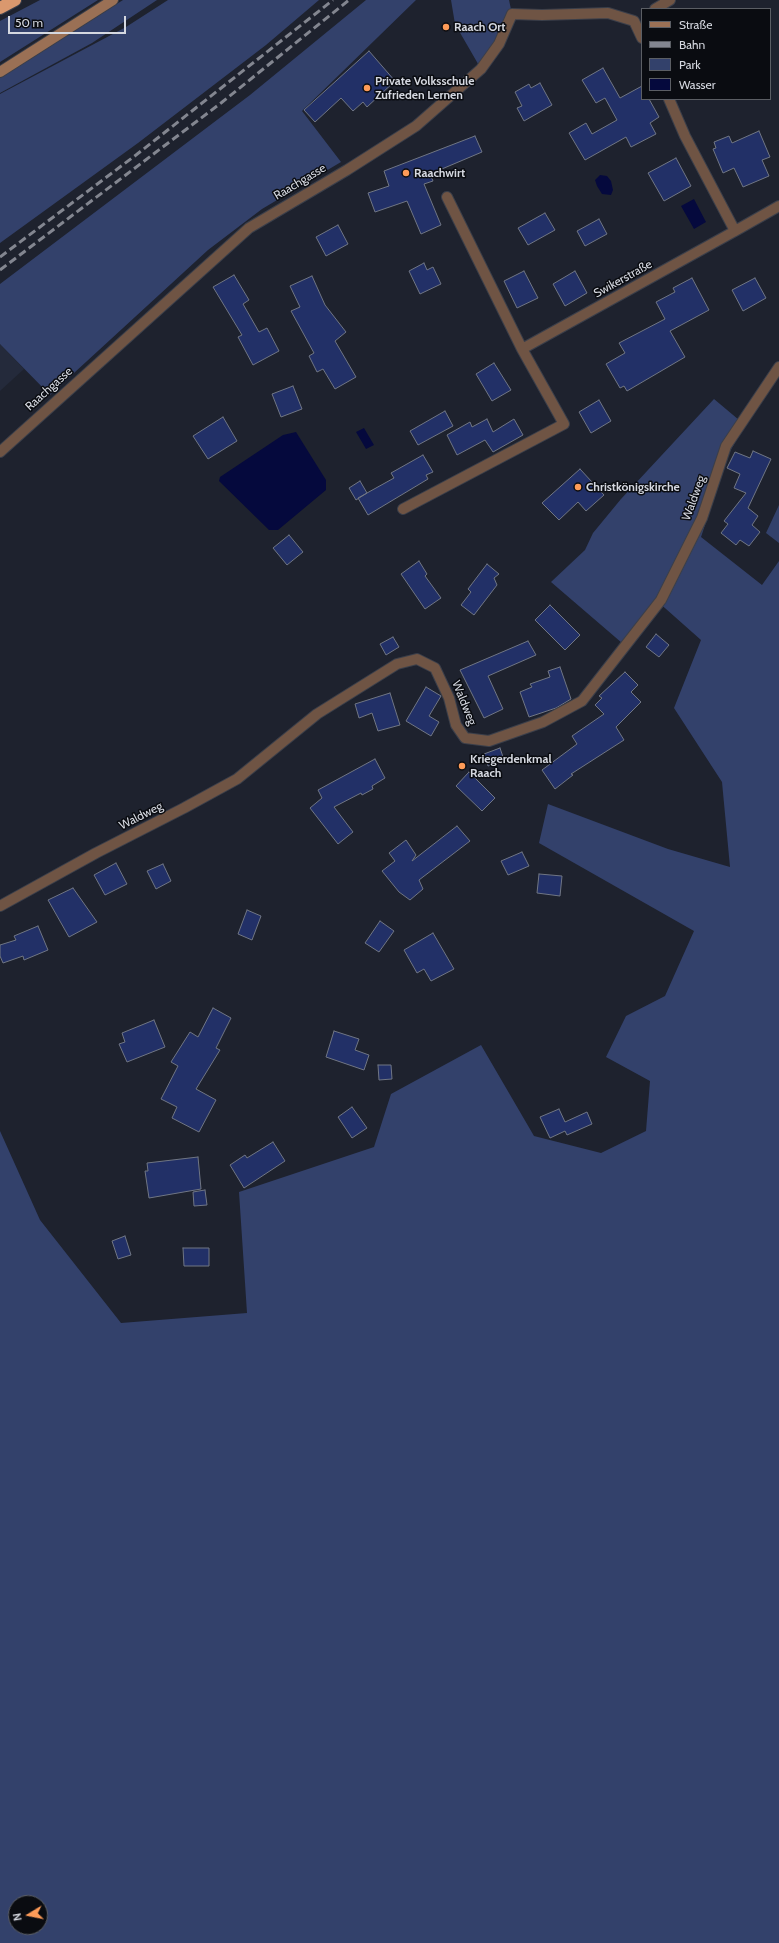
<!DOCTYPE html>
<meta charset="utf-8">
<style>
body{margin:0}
#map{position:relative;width:779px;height:1943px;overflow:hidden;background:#1e222e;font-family:Cabin,sans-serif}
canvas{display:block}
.legend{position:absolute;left:641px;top:8px;width:130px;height:92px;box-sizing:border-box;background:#0a0c11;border:1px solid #5b5e64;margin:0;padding:5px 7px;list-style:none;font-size:12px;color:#d5d8e0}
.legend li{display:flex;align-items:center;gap:8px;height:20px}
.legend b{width:20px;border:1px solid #5b5e64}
.north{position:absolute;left:8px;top:1895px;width:40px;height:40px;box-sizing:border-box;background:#0a0c11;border:1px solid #5b5e64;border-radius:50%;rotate:260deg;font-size:11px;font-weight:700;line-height:16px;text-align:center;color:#d5d8e0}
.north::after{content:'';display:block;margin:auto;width:14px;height:18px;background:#fe9b58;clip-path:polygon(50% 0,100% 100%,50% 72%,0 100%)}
.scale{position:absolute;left:8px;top:16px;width:118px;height:18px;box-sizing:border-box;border:2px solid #d5d8e0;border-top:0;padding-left:5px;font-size:12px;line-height:14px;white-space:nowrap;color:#d5d8e0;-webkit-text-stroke:3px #0a0c11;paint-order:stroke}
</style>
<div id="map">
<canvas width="779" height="1943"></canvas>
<ul class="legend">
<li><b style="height:5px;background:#9a7055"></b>Straße</li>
<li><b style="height:5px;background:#838690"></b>Bahn</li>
<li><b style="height:11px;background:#33416b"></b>Park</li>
<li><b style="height:11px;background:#05093d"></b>Wasser</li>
</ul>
<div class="north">N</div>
<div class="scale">50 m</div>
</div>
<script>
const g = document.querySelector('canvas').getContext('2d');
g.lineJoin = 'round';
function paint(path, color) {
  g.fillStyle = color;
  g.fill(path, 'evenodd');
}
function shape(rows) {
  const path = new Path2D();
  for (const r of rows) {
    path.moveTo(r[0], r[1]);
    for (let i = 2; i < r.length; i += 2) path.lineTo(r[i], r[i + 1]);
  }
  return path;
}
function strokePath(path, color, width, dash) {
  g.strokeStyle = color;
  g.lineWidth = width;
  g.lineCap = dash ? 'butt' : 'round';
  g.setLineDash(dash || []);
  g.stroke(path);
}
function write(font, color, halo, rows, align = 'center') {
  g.font = font + ' Cabin,sans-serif';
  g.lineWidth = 3;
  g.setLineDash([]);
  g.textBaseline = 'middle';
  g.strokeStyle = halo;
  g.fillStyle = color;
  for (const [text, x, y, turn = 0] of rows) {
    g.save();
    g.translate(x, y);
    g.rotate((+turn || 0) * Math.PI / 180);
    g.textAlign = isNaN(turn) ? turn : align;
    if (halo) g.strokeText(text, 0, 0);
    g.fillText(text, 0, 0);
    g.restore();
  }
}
const built = shape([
 [0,344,24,369,0,391]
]);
const green = shape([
 [40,0,98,0,0,62,0,21],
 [123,0,157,0,92,43,0,93,0,78],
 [168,0,319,0,266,45,138,143,0,243,0,94,126,27],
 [366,0,416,0,302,111,341,162,262,209,208,250,50,395,0,344,0,284,250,95],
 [451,0,509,0,512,14,481,69,455,24],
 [714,399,745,425,729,453,701,537,762,585,779,561,779,1943,0,1943,0,1131,40,1220,121,1323,247,1313,239,1192,374,1147,391,1094,481,1045,534,1136,601,1153,646,1131,650,1081,606,1057,626,1016,665,996,694,931,539,843,548,804,668,849,730,867,722,782,674,708,701,640,657,601,622,643,551,582,585,550,593,533,621,499],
 [16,1903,40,1903,40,1927,16,1927],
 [779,505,779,543,766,533]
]);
const water = shape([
 [600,175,607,176,611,181,613,190,611,195,602,194,597,186,595,180],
 [694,199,706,222,694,229,681,206],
 [364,428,374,445,366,449,356,432],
 [296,432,326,480,326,490,278,530,269,530,219,481,220,477,283,435]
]);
const building = shape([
 [369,51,395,81,367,107,363,102,353,111,341,98,315,122,304,110,369,51],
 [603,68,620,98,642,86,642,99,649,99,659,117,650,123,656,134,631,147,626,137,585,160,569,133,586,123,592,134,617,120,605,98,596,103,582,80,603,68],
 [540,83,552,105,524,121,517,108,522,106,515,92,529,84,531,88,540,83],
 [759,131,770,157,762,160,769,176,743,187,734,168,723,173,713,149,716,148,714,142,729,136,732,143,759,131],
 [475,136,482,152,430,174,433,181,424,184,441,225,421,234,407,201,375,212,368,193,389,186,384,171,475,136],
 [676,158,691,186,664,201,648,173,676,158],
 [545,213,555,230,528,245,518,228,545,213],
 [599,219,607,234,585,246,577,231,599,219],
 [338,225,348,244,326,256,316,237,338,225],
 [424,263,427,270,433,267,441,284,420,294,409,271,424,263],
 [524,271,538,298,517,308,504,281,524,271],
 [575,271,587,293,565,306,553,284,575,271],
 [234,275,249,300,243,304,259,332,267,328,279,351,253,365,238,337,242,335,213,287,234,275],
 [312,276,325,305,346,332,335,341,356,377,335,389,323,369,317,372,309,356,314,353,291,311,300,307,290,286,312,276],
 [692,278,709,310,670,331,685,357,627,391,624,386,620,388,606,364,625,353,619,343,665,319,656,302,675,292,673,288,692,278],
 [755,278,766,298,743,311,732,290,755,278],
 [494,363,511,390,492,401,476,374,494,363],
 [293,386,302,409,281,417,272,394,293,386],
 [599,400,611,421,591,433,579,412,599,400],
 [445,411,453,426,418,445,410,431,445,411],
 [223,417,237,441,208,459,193,436,223,417],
 [487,419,493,432,514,419,523,435,493,452,485,440,457,455,447,435,470,422,472,427,487,419],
 [753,451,771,459,748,508,758,516,752,525,760,532,749,546,740,540,736,545,721,533,728,524,724,521,746,493,734,488,740,474,727,468,735,452,750,458,753,451],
 [423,455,433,472,426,475,428,479,368,515,358,498,394,478,391,473,423,455],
 [580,469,604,495,586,511,578,502,559,520,542,503,580,469],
 [360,481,367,493,356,500,349,488,360,481],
 [289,535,303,552,287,565,273,548,289,535],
 [419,561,427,574,425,576,441,598,425,609,401,574,419,561],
 [487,564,499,574,494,578,497,585,474,615,461,605,471,592,468,589,487,564],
 [550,605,580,635,565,650,535,620,550,605],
 [656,634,669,645,659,657,646,647,656,634],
 [393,637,399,647,386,655,380,644,393,637],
 [528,641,536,655,488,676,503,709,484,718,460,670,528,641],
 [560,667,571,699,556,708,529,717,520,692,532,687,530,684,550,677,548,671,560,667],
 [625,672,638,685,631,692,641,702,616,727,624,740,571,774,573,775,555,789,542,770,577,744,572,736,604,714,595,705,602,698,599,696,625,672],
 [426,687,441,696,429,716,439,722,431,736,406,721,426,687],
 [390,693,400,725,378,731,372,713,359,718,355,704,390,693],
 [500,748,504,760,488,766,484,754,500,748],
 [375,759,385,778,372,786,373,789,362,795,361,793,334,807,353,832,338,844,310,808,322,798,318,790,375,759],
 [469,772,495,798,482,811,456,786,469,772],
 [457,826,470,841,419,880,423,889,410,900,399,892,382,871,395,861,389,853,406,840,416,855,412,861,457,826],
 [522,852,529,866,508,875,501,861,522,852],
 [116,863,127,884,105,895,94,875,116,863],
 [163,864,171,881,156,889,147,871,163,864],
 [539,874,562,876,560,896,537,893,539,874],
 [73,888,97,922,69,937,48,900,73,888],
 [247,910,261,916,252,940,238,934,247,910],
 [380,921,394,931,379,952,365,943,380,921],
 [38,926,48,950,24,960,23,956,3,963,0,956,0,945,16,940,14,936,38,926],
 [433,933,454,969,431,981,424,969,417,973,404,950,433,933],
 [213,1008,231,1018,216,1048,220,1050,196,1089,216,1100,199,1132,172,1118,177,1107,161,1099,178,1066,171,1062,190,1032,198,1037,213,1008],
 [154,1020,165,1047,127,1062,119,1044,125,1042,122,1033,154,1020],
 [334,1031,359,1039,355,1050,369,1055,364,1070,326,1057,334,1031],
 [378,1065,391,1065,392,1079,379,1080,378,1065],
 [352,1107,367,1128,352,1138,338,1117,352,1107],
 [559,1109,565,1122,587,1112,592,1124,567,1135,565,1131,550,1138,540,1117,559,1109],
 [273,1142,285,1161,244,1188,230,1165,245,1155,247,1158,273,1142],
 [198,1157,201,1189,149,1198,145,1171,148,1171,147,1163,198,1157],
 [205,1190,207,1205,194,1206,193,1192,205,1190],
 [125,1236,131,1255,118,1259,112,1241,125,1236],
 [183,1248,209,1248,209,1266,184,1266,183,1248]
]);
const street = shape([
 [655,9,670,0],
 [669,99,685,136,735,231,779,206],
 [522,349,735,231],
 [0,452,249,228,347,170,416,126,481,69,499,44,512,14,542,15,608,13,634,21,642,38],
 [403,509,564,424,522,349,447,197],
 [0,906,96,853,184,808,237,779,317,714,397,664,417,659,435,668,449,698,456,725,465,738,489,741,543,722,582,701,661,600,702,518,726,446,779,367]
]);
const secondary = shape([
 [0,72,113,0]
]);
const highway = shape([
 [0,8,15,0]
]);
const rail = shape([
 [0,257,136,155,333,0],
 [0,270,221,103,349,0]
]);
const markers = [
 [446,27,4,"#fe9b58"],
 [367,88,4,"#fe9b58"],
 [406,173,4,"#fe9b58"],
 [578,487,4,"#fe9b58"],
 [462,766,4,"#fe9b58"]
];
const poiNames = [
 ["Raach Ort",454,27],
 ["Private Volksschule",375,81],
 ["Zufrieden Lernen",375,95],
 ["Raachwirt",414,173],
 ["Christkönigskirche",586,487],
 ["Kriegerdenkmal",470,759],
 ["Raach",470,773]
];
const streetNames = [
 ["Raachgasse",300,182,-31],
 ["Swikerstraße",623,279,-29],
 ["Raachgasse",49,389,-42],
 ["Waldweg",694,498,-70],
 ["Waldweg",464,703,68],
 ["Waldweg",141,816,-27]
];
paint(built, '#242a3b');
paint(green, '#33416b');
paint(water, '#05093d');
paint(building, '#223067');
strokePath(building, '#707684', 1);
strokePath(street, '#3b3f4a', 12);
strokePath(secondary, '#3b3f4a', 12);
strokePath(highway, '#3b3f4a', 14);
strokePath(street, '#6f5444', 10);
strokePath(secondary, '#9a7055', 10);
strokePath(highway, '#da986e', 12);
strokePath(rail, '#838690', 3, [8, 4]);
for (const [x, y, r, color] of markers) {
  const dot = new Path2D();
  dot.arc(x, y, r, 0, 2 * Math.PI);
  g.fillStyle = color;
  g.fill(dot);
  strokePath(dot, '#0a0c11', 1.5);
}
write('bold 12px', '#d5d8e0', '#0a0c11', poiNames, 'left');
write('12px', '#d5d8e0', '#0a0c11', streetNames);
</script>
